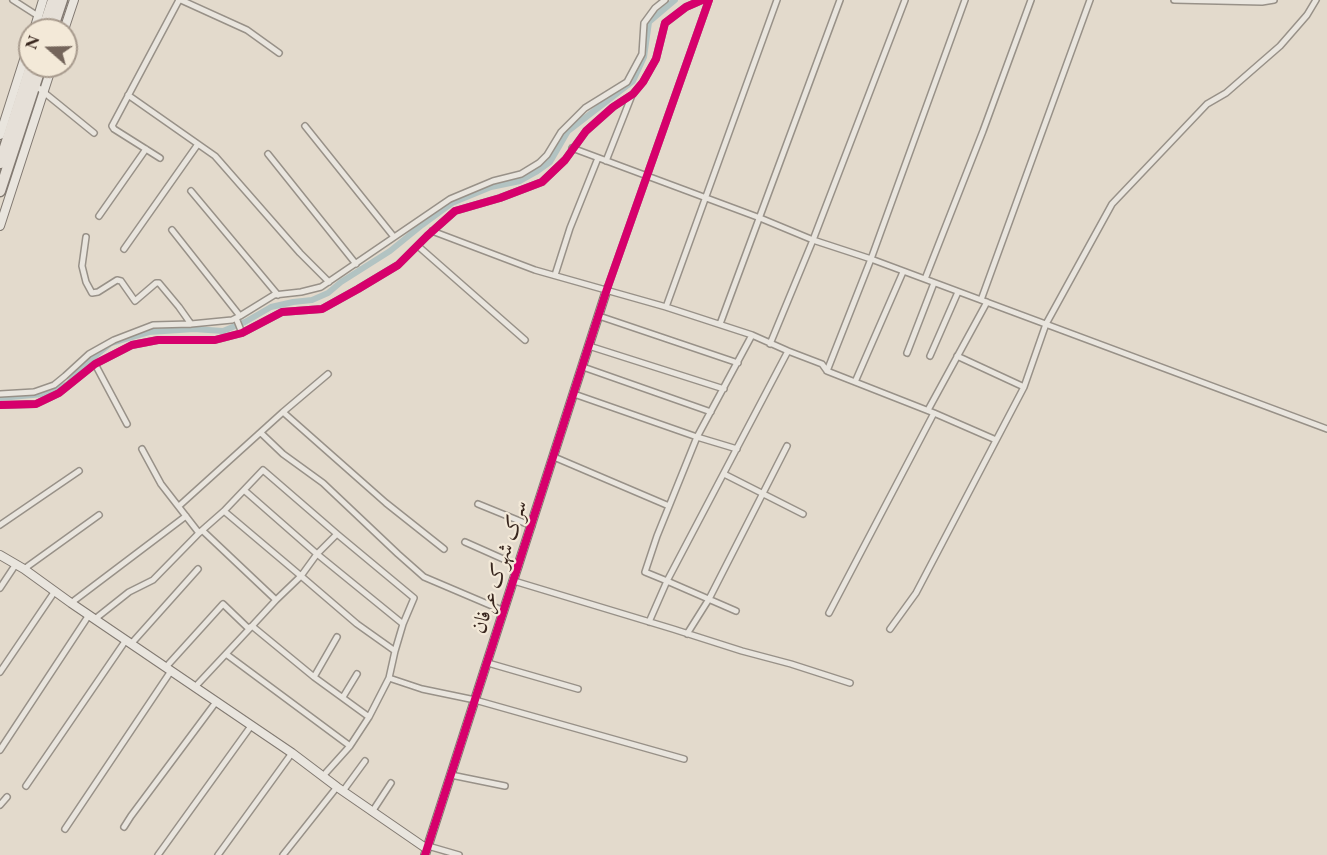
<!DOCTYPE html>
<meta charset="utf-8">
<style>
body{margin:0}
#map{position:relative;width:1327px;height:855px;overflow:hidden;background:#e3dacc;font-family:"EB Garamond",serif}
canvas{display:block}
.north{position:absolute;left:18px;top:18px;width:60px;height:60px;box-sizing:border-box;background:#f3e9d8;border:2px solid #a89b8e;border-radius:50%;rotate:290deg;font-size:16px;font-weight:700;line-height:24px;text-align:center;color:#38261e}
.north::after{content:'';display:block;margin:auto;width:21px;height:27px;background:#74655b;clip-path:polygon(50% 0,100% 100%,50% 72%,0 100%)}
</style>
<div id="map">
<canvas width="1327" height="855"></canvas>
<div class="north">N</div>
</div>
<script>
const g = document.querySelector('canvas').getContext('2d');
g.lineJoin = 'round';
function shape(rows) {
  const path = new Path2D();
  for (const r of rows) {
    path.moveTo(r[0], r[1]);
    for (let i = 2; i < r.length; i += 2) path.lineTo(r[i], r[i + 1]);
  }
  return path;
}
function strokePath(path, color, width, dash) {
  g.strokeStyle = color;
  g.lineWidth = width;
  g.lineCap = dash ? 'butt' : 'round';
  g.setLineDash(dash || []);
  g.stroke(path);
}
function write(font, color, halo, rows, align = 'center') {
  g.font = font + ' "EB Garamond",Amiri,serif';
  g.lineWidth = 4.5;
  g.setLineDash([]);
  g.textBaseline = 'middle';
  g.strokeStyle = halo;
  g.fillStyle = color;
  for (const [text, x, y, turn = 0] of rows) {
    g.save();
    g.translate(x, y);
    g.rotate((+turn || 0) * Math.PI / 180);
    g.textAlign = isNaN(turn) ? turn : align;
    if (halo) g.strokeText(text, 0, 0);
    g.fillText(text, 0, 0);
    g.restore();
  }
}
const canal = shape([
 [0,398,43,394,68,384,83,366,111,343,149,332,194,329,223,331,245,322,271,307,293,302,312,300,328,293,341,282,390,251,422,225,452,203,491,187,520,181,536,172,550,162,568,131,633,81,644,57,649,22,675,0]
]);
const street = shape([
 [13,0,38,16],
 [181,0,247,30,279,53],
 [1174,0,1262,2,1274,0],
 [35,85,94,133],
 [128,95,215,156,300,253,329,282],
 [305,126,394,237],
 [572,148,760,218,813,240,871,259,1327,429],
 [268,154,356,264],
 [160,158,114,129,112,126,179,0],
 [606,161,632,95],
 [191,191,278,295],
 [99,216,146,149],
 [172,230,240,316],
 [432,231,535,270,666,307,752,335,788,351,822,364,827,371,934,413,996,440],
 [86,237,82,266,86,282,92,293,98,292,117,280,121,281,135,301,156,283,159,283,179,307,191,324],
 [418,246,525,340],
 [124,249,198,144],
 [555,275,570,228,598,158],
 [925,279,983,131,1031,0],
 [607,289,709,0],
 [981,300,1090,0],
 [666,307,777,0],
 [599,316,738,363],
 [236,318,242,333],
 [720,324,840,0],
 [770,344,813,240,905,0],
 [589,346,724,389],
 [907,353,934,283],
 [930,356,958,292],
 [957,356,1024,387],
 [95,364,127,424],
 [583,367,711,412],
 [827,371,871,259,965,0],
 [855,382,903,272],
 [0,394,34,392,54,385,65,376,89,354,114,340,153,325,191,324,232,320,240,316,274,295,301,292,321,287,450,199,493,181,521,174,539,163,547,155,561,132,585,108,627,82,642,54,644,23,655,8,665,0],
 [574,394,697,437,737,449],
 [0,405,36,404,59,393,95,364,132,345,158,340,215,340,242,333,282,312,322,309,358,289,398,265,427,236,455,211,500,198,542,182,565,160,586,131,613,107,633,94,643,82,656,59,665,23,686,7,702,0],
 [928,410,987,302],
 [283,412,386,503,444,549],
 [261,433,283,454,323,483,398,554,424,577,504,611],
 [142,449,161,484,199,533],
 [554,457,669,506],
 [724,474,803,514],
 [244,490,317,554,337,534,414,598,403,624],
 [478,504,532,526],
 [179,506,283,412,328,374],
 [224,511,301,576,317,554,403,624,395,651],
 [0,525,79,471],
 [203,531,276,600],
 [465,542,519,566],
 [24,569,99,515],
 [514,581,673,629,742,651,791,664,850,683],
 [0,588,16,564],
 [71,603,186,516],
 [736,611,667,581,645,572,657,536,697,437,752,335],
 [829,613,934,413],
 [95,619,129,592,153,580,199,533,224,511,263,470,337,534],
 [649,622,667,581,788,351],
 [890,629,916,593,1024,387,1046,324,1112,204,1207,104,1226,93,1280,46,1307,15,1316,0],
 [687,634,709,599,787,446],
 [131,644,198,569],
 [226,654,350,746],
 [488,663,578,689],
 [166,667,223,604,248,628,252,626,276,600,301,576,357,624,395,651,389,678,369,717],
 [0,672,55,591],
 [314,677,337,637],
 [389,678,422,689,475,700,684,759],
 [195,687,252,626,314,677,369,717,350,746,323,776],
 [343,697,357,674],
 [0,750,89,615],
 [451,775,505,786],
 [26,786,126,640],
 [343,791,365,761],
 [0,805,7,797],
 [372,812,391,783],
 [124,827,131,816,216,702],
 [65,829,171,671],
 [428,846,459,855],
 [158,855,251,726],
 [218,855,292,753],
 [283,855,337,787]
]);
const secondary = shape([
 [34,30,43,0],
 [64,30,74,0],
 [0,135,30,41],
 [0,226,52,66],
 [0,555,24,569,71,603,292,753,337,787,427,849],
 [425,855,607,289]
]);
const highway = shape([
 [43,30,53,0],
 [52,30,62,0],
 [0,163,31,66],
 [0,191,41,66]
]);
const cycleway = shape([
 [0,405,36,404,59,393,95,364,132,345,158,340,215,340,242,333,282,312,322,309,358,289,398,265,427,236,455,211,500,198,542,182,565,160,586,131,613,107,633,94,643,82,656,59,665,23,686,7,702,0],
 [425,855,607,289,709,0]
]);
const streetNames = [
 ["سرک شهرک عرفان",500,567,-72]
];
strokePath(canal, '#b2c3c2', 6);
strokePath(street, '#989188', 8);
strokePath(secondary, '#817971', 10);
strokePath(highway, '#817971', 13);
strokePath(street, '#e9e5de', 5);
strokePath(secondary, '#e9e5de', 8);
strokePath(highway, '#e6e0d8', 10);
strokePath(cycleway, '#d6006c', 8);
write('21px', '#38261e', '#f3e9d8', streetNames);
</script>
